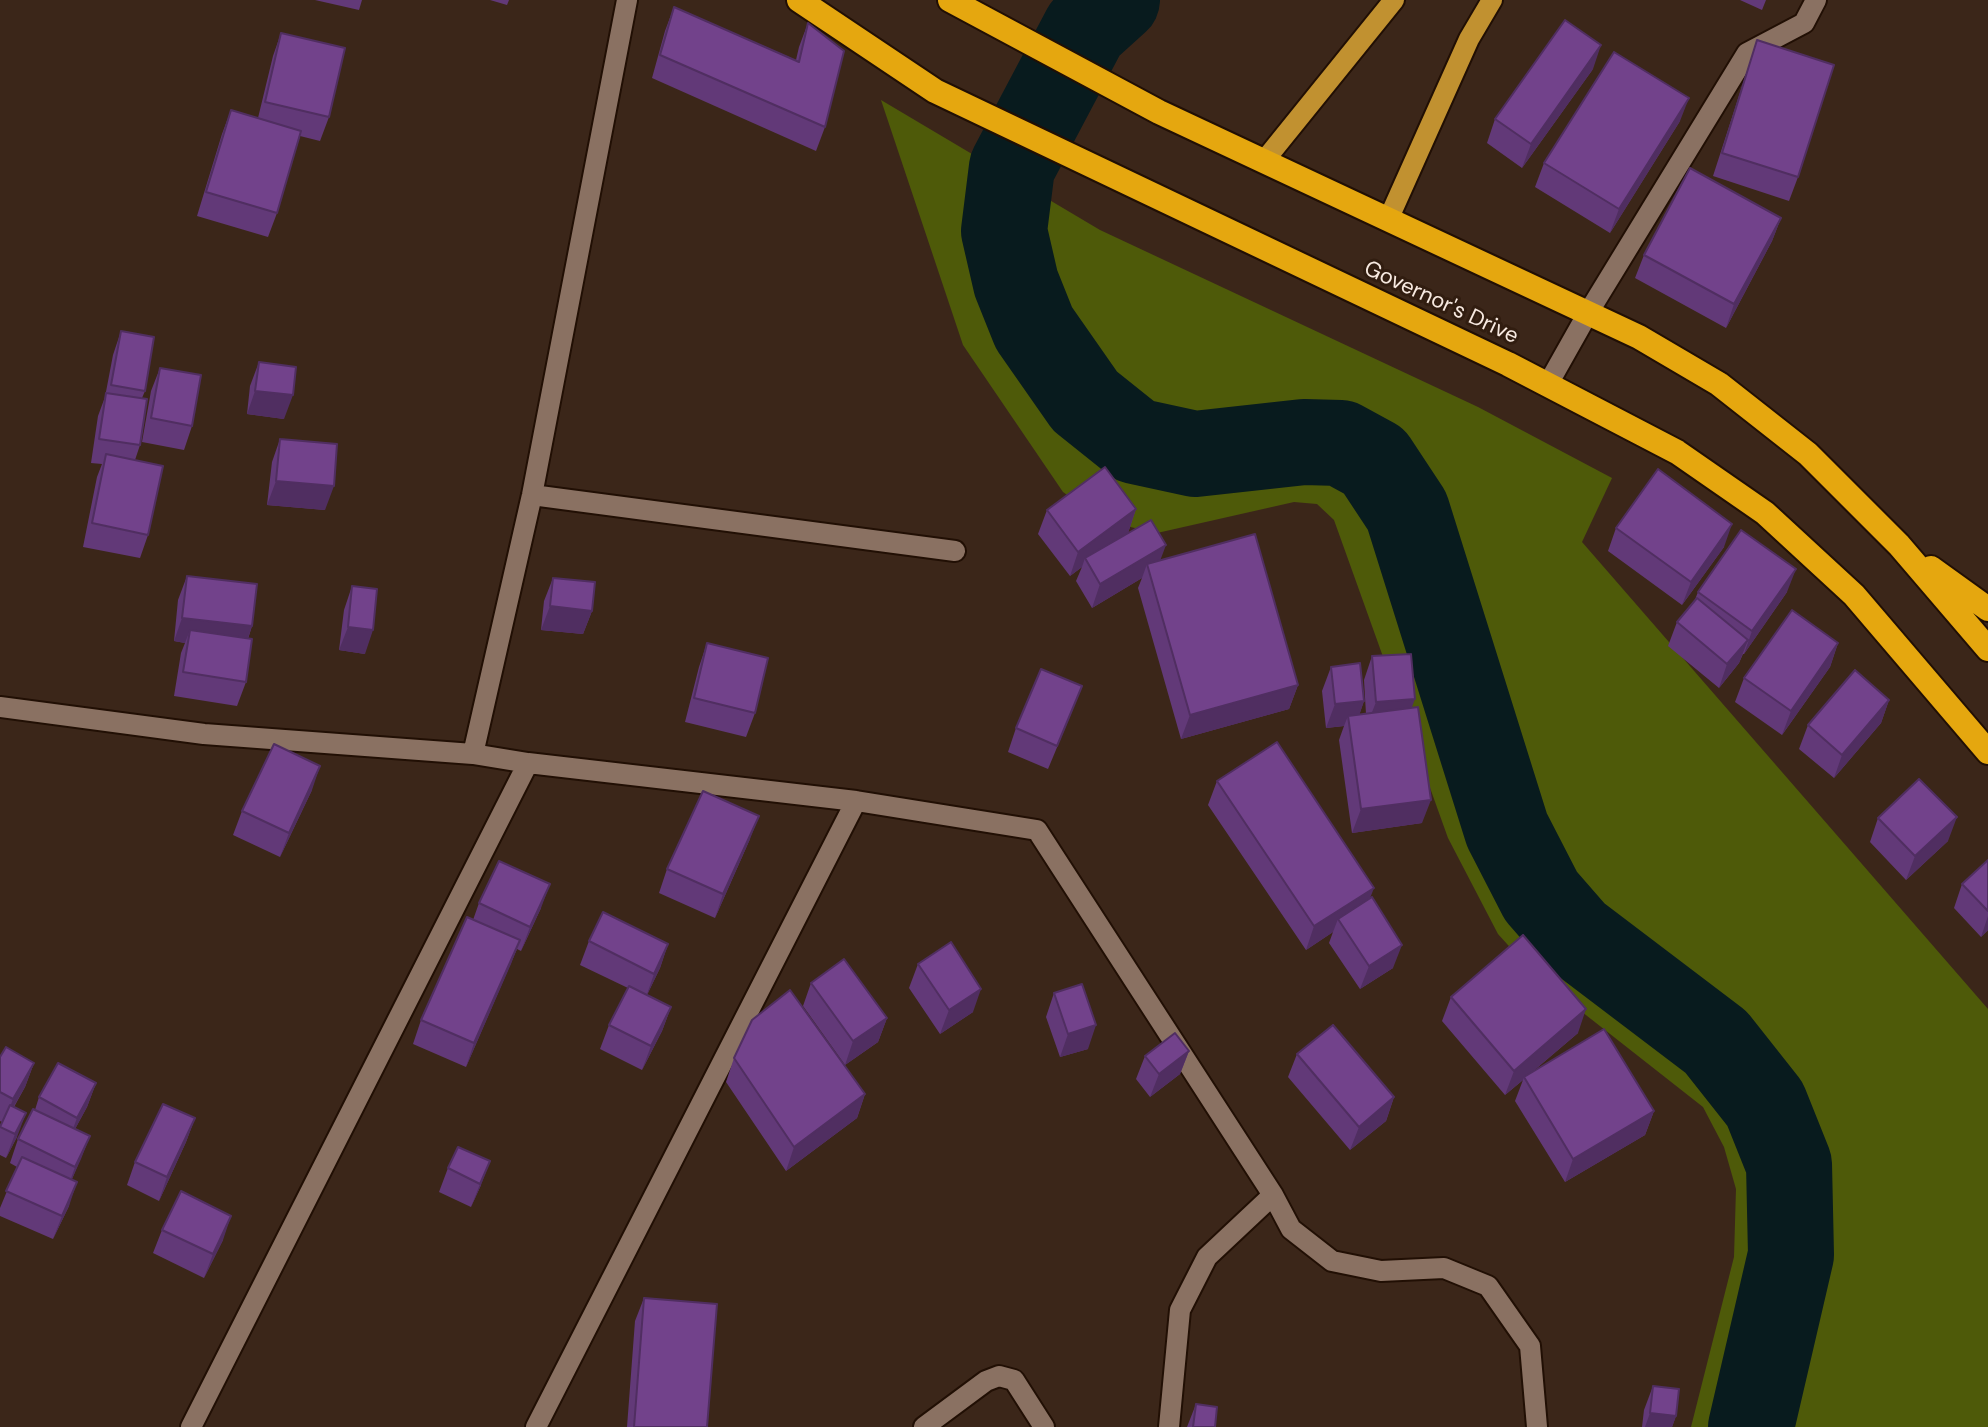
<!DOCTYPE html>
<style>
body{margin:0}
canvas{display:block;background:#3b2619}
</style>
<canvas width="1988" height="1427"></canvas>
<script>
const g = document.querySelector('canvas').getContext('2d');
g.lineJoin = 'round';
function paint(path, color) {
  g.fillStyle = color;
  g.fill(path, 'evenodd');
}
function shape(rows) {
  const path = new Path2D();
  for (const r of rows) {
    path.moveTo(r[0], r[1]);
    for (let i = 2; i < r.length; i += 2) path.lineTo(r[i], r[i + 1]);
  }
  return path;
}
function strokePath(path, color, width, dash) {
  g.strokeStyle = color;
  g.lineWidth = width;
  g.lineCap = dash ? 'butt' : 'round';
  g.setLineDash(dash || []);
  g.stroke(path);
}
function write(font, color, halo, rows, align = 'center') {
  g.font = font + ' "DM Sans",sans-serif';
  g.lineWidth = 6;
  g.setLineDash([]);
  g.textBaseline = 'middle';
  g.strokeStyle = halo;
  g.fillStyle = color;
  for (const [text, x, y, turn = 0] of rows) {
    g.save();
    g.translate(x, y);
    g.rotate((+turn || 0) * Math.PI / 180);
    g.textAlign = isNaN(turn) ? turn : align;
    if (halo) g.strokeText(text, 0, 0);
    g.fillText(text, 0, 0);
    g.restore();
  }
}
const green = shape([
 [881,100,1100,230,1478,407,1612,478,1582,542,1988,1009,1988,1427,1691,1427,1734,1257,1736,1189,1724,1147,1703,1107,1535,975,1498,934,1448,838,1334,520,1317,504,1294,502,1157,533,1104,521,1063,492,963,345]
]);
const river = shape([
 [1117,0,1085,29,1012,167,1004,231,1016,283,1034,328,1085,401,1135,441,1195,454,1304,442,1341,443,1374,461,1407,511,1507,830,1541,896,1575,935,1716,1042,1765,1104,1789,1164,1791,1255,1751,1427]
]);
const minor = shape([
 [1548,384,1588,313,1747,53,1804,23,1816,0],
 [532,495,955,551],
 [0,707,204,734,473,754,528,763,856,801,1037,830,1273,1195,1291,1229,1332,1261,1381,1271,1444,1268,1488,1286,1530,1346,1537,1427],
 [473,754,532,495,627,0],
 [191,1427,528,763],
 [536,1427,856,801],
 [924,1427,986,1381,999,1376,1014,1380,1044,1427],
 [1169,1427,1180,1310,1207,1257,1273,1195]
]);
const major = shape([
 [1264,161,1394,0],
 [1388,220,1469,39,1492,0]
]);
const highway = shape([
 [799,0,935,91,1508,364,1677,452,1765,513,1854,595,1988,752],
 [950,0,1159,112,1639,337,1719,384,1808,454,1899,545,1988,649],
 [1931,568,1988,609]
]);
const wall = shape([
 [315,0,362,0,359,10],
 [490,0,509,0,507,5],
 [1740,0,1766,0,1762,10],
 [674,7,796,60,799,47,808,23,825,127,816,151,652,78,665,31],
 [281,33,329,117,320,141,300,136,277,213,268,237,197,216,222,134,231,110,258,118,273,56],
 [1757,40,1798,177,1789,201,1713,176],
 [1593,69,1522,168,1487,143,1495,119],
 [1680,121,1610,233,1535,187,1544,163],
 [1781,218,1772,241,1726,328,1635,278,1644,255],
 [121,331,145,391,142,398,140,445,135,460,148,535,140,558,83,547,97,477,102,464,91,463,98,416,105,397,113,355],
 [259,362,284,419,247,414,250,386],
 [160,368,192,426,184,450,142,442,151,391],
 [280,439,325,510,267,505,272,462],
 [1136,509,1128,533,1160,560,1298,685,1289,709,1181,739,1138,588,1142,578,1092,608,1076,581,1082,567,1070,576,1038,534,1047,510],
 [1616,528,1724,547,1682,605,1608,551],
 [187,576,252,626,248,639,246,682,237,706,174,696,181,653,185,643,174,641,178,600],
 [553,578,592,611,583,634,541,630,544,601],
 [352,586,365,654,339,650,344,610],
 [1698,592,1787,592,1744,654,1743,654,1739,663,1719,688,1668,646,1677,622,1694,602],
 [707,643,755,713,746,737,685,722,699,667],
 [1838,643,1830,667,1782,735,1735,702,1744,678],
 [1372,656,1411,708,1422,823,1352,833,1339,740,1344,726,1326,728,1322,691,1331,667,1364,701,1359,715,1366,714,1364,680],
 [1889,700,1881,723,1834,778,1799,749,1808,725],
 [1073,709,1048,769,1008,752,1016,728],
 [1217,781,1370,898,1393,968,1360,989,1329,943,1333,932,1306,950,1208,805],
 [312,790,280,857,233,835,242,811],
 [1878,818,1948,841,1906,880,1870,842],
 [750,839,715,918,659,893,667,869],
 [1988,860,1988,930,1981,937,1954,908,1962,884],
 [479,903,541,908,521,951,517,949,466,1067,413,1044,421,1020,473,920],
 [589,941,668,944,660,968,647,995,671,1007,662,1031,642,1070,600,1049,609,1025,628,988,580,965],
 [918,964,973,1012,940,1034,909,988],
 [811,983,887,1018,878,1042,845,1065,803,1006],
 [1054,993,1088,1049,1060,1057,1046,1017],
 [1451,997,1578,1033,1531,1073,1654,1111,1645,1135,1565,1182,1515,1101,1523,1080,1505,1095,1442,1021],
 [1189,1051,1180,1074,1150,1097,1136,1079,1145,1056],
 [1297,1054,1394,1097,1386,1121,1350,1150,1288,1077],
 [0,1057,34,1063,25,1087,14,1107,17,1137,6,1158,0,1155,0,1125,2,1122,0,1121],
 [734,1058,865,1094,857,1118,786,1171,726,1082],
 [96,1083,87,1107,75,1129,90,1136,72,1179,69,1206,53,1239,0,1216,0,1208,17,1167,10,1163,18,1139,35,1110,39,1097],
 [195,1118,186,1142,159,1201,127,1185,135,1162],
 [448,1168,481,1185,471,1207,439,1192],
 [162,1230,223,1240,204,1278,153,1253],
 [644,1298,707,1427,627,1427,635,1321],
 [1653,1386,1676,1416,1672,1427,1642,1427,1644,1410],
 [1196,1404,1215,1427,1187,1427]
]);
const shadedWall = shape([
 [1601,45,1593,69,1522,168,1531,144],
 [1689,98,1680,121,1610,233,1619,209],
 [1781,218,1772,241,1726,328,1734,304],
 [255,391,293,395,284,419,247,414],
 [276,481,334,486,325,510,267,505],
 [1136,509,1128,533,1085,558,1082,567,1070,576,1078,552],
 [1732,524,1724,547,1682,605,1691,582],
 [1166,545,1157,569,1147,564,1142,578,1092,608,1100,584],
 [1796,569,1787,592,1744,654,1752,631],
 [550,606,592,611,583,634,541,630],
 [182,618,252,626,244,650,190,630,185,643,174,641],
 [348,627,373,630,365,654,339,650],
 [1748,640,1739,663,1719,688,1727,664],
 [1838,643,1830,667,1782,735,1791,711],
 [1298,685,1289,709,1181,739,1190,715],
 [1415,699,1406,723,1367,725,1376,702],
 [1889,700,1881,723,1834,778,1842,755],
 [1364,701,1356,725,1348,716,1344,726,1326,728,1335,704],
 [320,766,312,790,280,857,289,833],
 [1431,800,1422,823,1352,833,1361,809],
 [759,816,750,839,715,918,723,894],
 [1957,817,1948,841,1906,880,1915,856],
 [550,884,541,908,521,951,530,927],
 [1374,888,1365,911,1338,919,1333,932,1306,950,1314,926],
 [1988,916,1988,930,1981,937],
 [520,940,511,964,466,1067,474,1043],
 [668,944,660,968,646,997,654,974],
 [1402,945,1393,968,1360,989,1369,966],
 [981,989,973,1012,940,1034,949,1010],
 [671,1007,662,1031,642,1070,651,1046],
 [1586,1009,1578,1033,1525,1078,1524,1077,1523,1080,1505,1095,1514,1071],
 [887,1018,878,1042,845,1065,853,1041],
 [1096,1025,1088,1049,1060,1057,1068,1034],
 [1189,1051,1180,1074,1150,1097,1159,1074],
 [34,1063,25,1087,4,1123,13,1099],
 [96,1083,87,1107,68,1142,77,1118],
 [865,1094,857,1118,786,1171,794,1147],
 [1394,1097,1386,1121,1350,1150,1359,1127],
 [1654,1111,1645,1135,1565,1182,1573,1159],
 [26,1113,17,1137,6,1158,15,1134],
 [195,1118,186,1142,159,1201,167,1177],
 [90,1136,81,1159,67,1190,75,1167],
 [490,1161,481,1185,471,1207,480,1184],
 [77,1182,69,1206,53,1239,62,1216],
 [231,1216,223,1240,204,1278,213,1254],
 [1650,1413,1676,1416,1672,1427,1645,1427]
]);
const building = shape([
 [674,7,799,62,808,23,844,51,825,127,660,55,674,7],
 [1565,20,1601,45,1531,144,1495,119,1565,20],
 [281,33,345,48,329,117,265,102,281,33],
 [1757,40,1834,65,1798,177,1722,153,1757,40],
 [1614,52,1689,98,1619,209,1544,163,1614,52],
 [231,110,301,131,277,213,206,192,231,110],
 [1690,168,1781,218,1734,304,1644,255,1690,168],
 [121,331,154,337,145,391,111,385,121,331],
 [259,362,296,367,293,395,255,391,259,362],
 [160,368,201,375,192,426,151,418,160,368],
 [106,393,147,399,140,445,99,439,106,393],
 [280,439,337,444,334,486,276,481,280,439],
 [106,454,163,466,148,535,92,523,106,454],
 [1105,467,1136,509,1078,552,1047,510,1105,467],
 [1658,469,1732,524,1691,582,1616,528,1658,469],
 [1151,520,1166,545,1100,584,1085,558,1151,520],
 [1741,530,1796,569,1752,631,1698,592,1741,530],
 [1255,534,1298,685,1190,715,1147,564,1255,534],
 [187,576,257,584,252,626,182,618,187,576],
 [553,578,595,582,592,611,550,606,553,578],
 [352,586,377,589,373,630,348,627,352,586],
 [1697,598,1748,640,1727,664,1677,622,1697,598],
 [1792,610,1838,643,1791,711,1744,678,1792,610],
 [190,630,252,639,246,682,183,672,190,630],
 [707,643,768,658,755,713,694,698,707,643],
 [1411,654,1415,699,1376,702,1372,656,1411,654],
 [1360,663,1364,701,1335,704,1331,667,1360,663],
 [1041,669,1082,686,1057,746,1016,728,1041,669],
 [1855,670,1889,700,1842,755,1808,725,1855,670],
 [1418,707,1431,800,1361,809,1348,716,1418,707],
 [1277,742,1374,888,1314,926,1217,781,1277,742],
 [274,744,320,766,289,833,242,811,274,744],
 [1919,779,1957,817,1915,856,1878,818,1919,779],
 [703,791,759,816,723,894,667,869,703,791],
 [1988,860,1988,911,1962,884,1988,860],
 [499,861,550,884,530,927,479,903,499,861],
 [1372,897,1402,945,1369,966,1338,919,1372,897],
 [603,912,668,944,654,974,589,941,603,912],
 [467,917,520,940,474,1043,421,1020,467,917],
 [1523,935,1586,1009,1514,1071,1451,997,1523,935],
 [951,942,981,989,949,1010,918,964,951,942],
 [844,959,887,1018,853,1041,811,983,844,959],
 [1082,984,1096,1025,1068,1034,1054,993,1082,984],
 [629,986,671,1007,651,1046,609,1025,629,986],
 [790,990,865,1094,794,1147,734,1058,752,1020,790,990],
 [1333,1025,1394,1097,1359,1127,1297,1054,1333,1025],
 [1604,1029,1654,1111,1573,1159,1524,1077,1604,1029],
 [1175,1033,1189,1051,1159,1074,1145,1056,1175,1033],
 [6,1047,34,1063,13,1099,0,1092,0,1057,6,1047],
 [58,1063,96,1083,77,1118,39,1097,58,1063],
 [163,1104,195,1118,167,1177,135,1162,163,1104],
 [10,1105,26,1113,15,1134,0,1127,10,1105],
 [33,1109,90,1136,75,1167,18,1139,33,1109],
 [458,1147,490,1161,480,1184,448,1168,458,1147],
 [22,1157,77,1182,62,1216,6,1191,22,1157],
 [181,1191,231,1216,213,1254,162,1230,181,1191],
 [644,1298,717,1304,707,1427,634,1427,644,1298],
 [1653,1386,1679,1389,1676,1416,1650,1413,1653,1386],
 [1196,1404,1217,1407,1215,1427,1193,1427,1196,1404]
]);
const streetNames = [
 ["Governor's Drive",1441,303,25]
];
paint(green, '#4e5a09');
strokePath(river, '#081b1e', 86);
strokePath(minor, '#210f04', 24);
strokePath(major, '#210f04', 24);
strokePath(highway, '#210f04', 28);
strokePath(minor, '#8a7162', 20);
strokePath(major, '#c19130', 20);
strokePath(highway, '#e5a70f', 24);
paint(wall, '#623978');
paint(shadedWall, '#502e61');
paint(building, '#72428b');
strokePath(building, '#502e61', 2);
write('22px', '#f7e9e0', '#311d10', streetNames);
</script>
